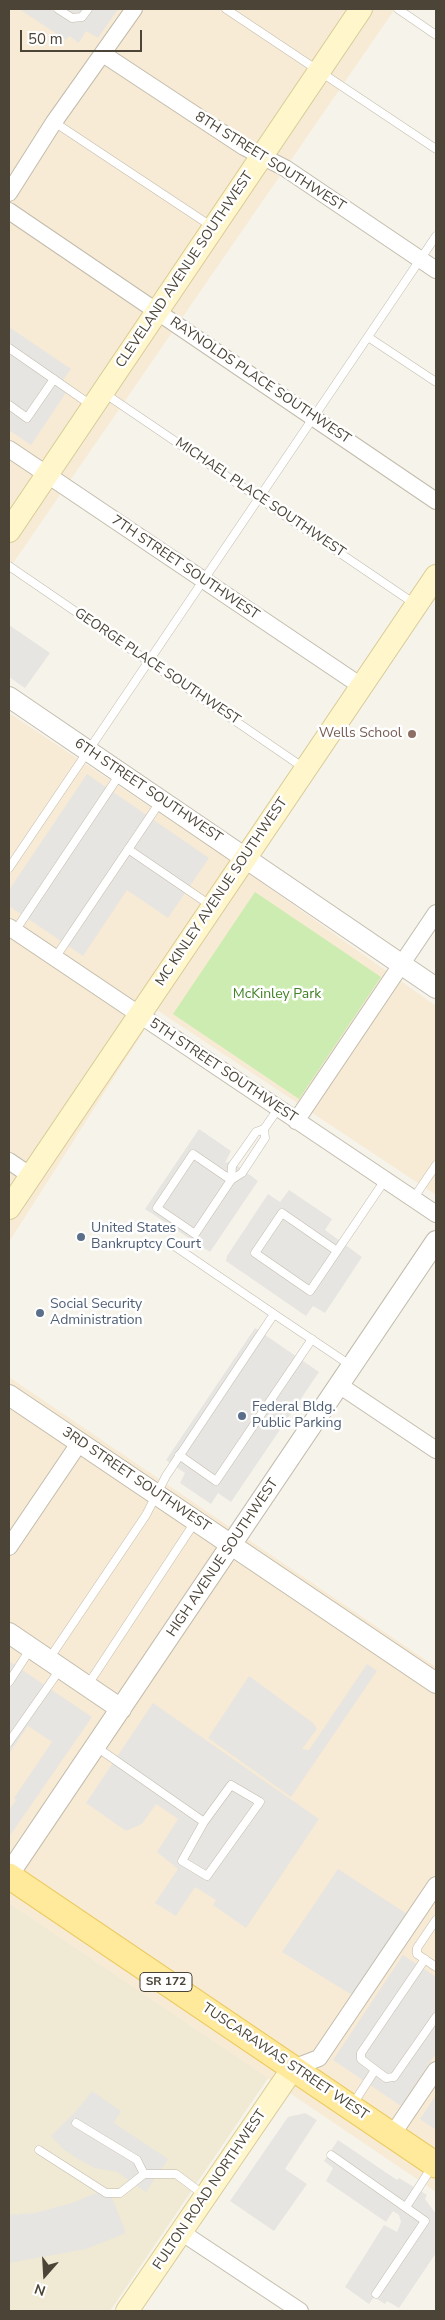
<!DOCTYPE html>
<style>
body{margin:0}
#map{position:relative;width:445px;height:2320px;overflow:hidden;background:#f6f3ea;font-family:"Nunito Sans",sans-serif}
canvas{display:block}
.frame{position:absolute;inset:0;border:10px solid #4b4437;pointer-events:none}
.north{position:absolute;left:20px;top:2250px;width:50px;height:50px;-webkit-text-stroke:4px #fff;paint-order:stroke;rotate:199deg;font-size:14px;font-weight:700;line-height:20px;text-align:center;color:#4b4437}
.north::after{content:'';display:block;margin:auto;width:18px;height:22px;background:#4b4437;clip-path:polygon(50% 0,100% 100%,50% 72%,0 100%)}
.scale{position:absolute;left:20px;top:30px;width:122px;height:22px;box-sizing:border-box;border:2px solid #4b4437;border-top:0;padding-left:6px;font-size:15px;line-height:18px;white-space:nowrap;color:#4b4437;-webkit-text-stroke:4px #fff;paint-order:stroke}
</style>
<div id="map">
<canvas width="445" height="2320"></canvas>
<div class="frame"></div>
<div class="north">N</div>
<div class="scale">50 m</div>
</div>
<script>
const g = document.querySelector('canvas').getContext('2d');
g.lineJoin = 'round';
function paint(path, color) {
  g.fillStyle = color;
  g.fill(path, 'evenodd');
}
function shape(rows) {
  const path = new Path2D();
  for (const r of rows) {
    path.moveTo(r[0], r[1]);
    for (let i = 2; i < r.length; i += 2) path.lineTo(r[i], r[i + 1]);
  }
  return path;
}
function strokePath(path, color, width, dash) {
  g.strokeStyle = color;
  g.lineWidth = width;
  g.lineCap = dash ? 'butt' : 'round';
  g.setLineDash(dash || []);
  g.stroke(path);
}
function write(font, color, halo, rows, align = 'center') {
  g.font = font + ' "Nunito Sans",sans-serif';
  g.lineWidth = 5;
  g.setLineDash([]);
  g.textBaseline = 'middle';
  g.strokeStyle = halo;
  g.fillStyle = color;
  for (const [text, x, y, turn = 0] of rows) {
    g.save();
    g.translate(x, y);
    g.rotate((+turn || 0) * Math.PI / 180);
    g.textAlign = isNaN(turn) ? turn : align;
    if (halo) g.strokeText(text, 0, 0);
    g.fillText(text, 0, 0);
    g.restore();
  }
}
const commercial = shape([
 [9,9,395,9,9,569],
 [9,713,230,860,436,1006,436,1195,157,1010,9,1242],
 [9,1377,436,1667,436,2192,9,1903]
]);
const education = shape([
 [9,1903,268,2078,110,2311,9,2311]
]);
const green = shape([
 [255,892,381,977,299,1099,173,1014]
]);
const parking = shape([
 [19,9,118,9,98,38,86,31,79,43,69,36,66,40],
 [9,327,71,369,63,380,71,385,31,445,9,430],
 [9,625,50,653,25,688,9,677],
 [87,774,209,858,168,918,127,890,83,956,9,906,9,890],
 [199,1129,231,1151,225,1163,231,1161,258,1181,210,1252,145,1209],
 [289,1190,332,1219,325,1230,362,1257,325,1313,313,1306,306,1316,226,1261,227,1256,268,1194,280,1202],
 [255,1328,319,1372,231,1502,218,1493,211,1504,180,1483,185,1473,166,1460],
 [9,1661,92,1717,9,1837,9,1810,16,1800,14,1798,52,1742,28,1726,9,1754],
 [367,1664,377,1671,291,1797,208,1738,249,1676,313,1723,317,1729,302,1749,309,1750],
 [153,1703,319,1819,246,1928,213,1905,216,1900,195,1887,176,1916,155,1903,178,1869,157,1852,178,1819,156,1804,142,1824,126,1831,86,1803],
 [338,1869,407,1914,352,1995,282,1952],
 [403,1955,436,1977,436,2053,401,2106,333,2060],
 [92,2091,121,2111,114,2123,168,2159,146,2192,117,2172,95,2168,78,2159,63,2149,51,2136,78,2109],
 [436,2095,436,2127,435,2129,420,2119],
 [305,2113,317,2120,285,2169,307,2184,274,2231,230,2201,288,2117],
 [338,2140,397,2180,399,2178,427,2195,425,2199,436,2214,436,2253,399,2308,387,2301,385,2304,374,2297,369,2304,345,2287,384,2225,397,2232,401,2222,399,2215,393,2211,386,2222,326,2181,333,2168,324,2161],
 [108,2188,126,2233,86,2249,9,2263,9,2215,35,2213,72,2203]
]);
const service = shape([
 [58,9,72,18,82,17,88,9],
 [226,9,436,149],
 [398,9,436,35],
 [54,122,211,226],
 [368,337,436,382],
 [9,348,91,405],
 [104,393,415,604],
 [9,405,27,418,54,379],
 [9,566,304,768],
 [128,849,210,905],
 [9,868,436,236],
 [15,931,120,774],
 [55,958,160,802],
 [231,1180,193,1154,157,1208,195,1234,231,1180,242,1173,265,1138,264,1129],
 [231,1180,232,1166,256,1132,264,1129,278,1109],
 [413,1199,436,1165],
 [170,1243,274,1314],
 [337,1251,282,1213,255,1253,310,1291,337,1251,385,1180],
 [179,1455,216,1481,312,1339],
 [49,1659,146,1515,166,1476,274,1314,350,1365],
 [9,1682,31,1648],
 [87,1686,195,1522],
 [9,1742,61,1668],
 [95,1746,204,1822,231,1785,260,1802,207,1876,182,1861,204,1822],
 [436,1920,417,1948,417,1954,436,1967],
 [425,1959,361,2053,361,2059,386,2078,394,2077,436,2017],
 [353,2104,375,2070],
 [76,2123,137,2160,144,2174],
 [39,2150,106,2193,120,2193,144,2174,176,2174,204,2195],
 [331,2155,425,2221,376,2294],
 [406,2207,432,2167]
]);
const minor = shape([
 [103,54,244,147,285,168,436,270],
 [9,193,54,122,134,9],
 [9,211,436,501],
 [9,449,361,686],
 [9,927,436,1214],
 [296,1121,436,913],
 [9,1161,31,1176],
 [339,1385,436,1450],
 [9,1547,80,1442],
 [293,2068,319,2058,436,1885],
 [392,2135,436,2070],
 [181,2232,300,2311]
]);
const tertiary = shape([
 [9,697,436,988],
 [9,1395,436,1683],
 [9,1633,121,1709],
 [9,1874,436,1241]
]);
const secondary = shape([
 [9,531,361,9],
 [9,1208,436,576],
 [127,2311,293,2068]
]);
const primary = shape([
 [9,1876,436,2165]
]);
const markers = [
 [412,734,5,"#8d6e63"],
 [81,1237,5,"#5c6f8a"],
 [40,1313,5,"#5c6f8a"],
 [242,1416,5,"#5c6f8a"]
];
const shields = [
 [166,1982,52]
];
const shieldNames = [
 ["SR 172",166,1982]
];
const streetNames = [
 ["8TH STREET SOUTHWEST",270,162,32],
 ["CLEVELAND AVENUE SOUTHWEST",185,270,-56],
 ["RAYNOLDS PLACE SOUTHWEST",260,381,34],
 ["MICHAEL PLACE SOUTHWEST",260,498,34],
 ["7TH STREET SOUTHWEST",185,568,34],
 ["GEORGE PLACE SOUTHWEST",157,667,34],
 ["6TH STREET SOUTHWEST",148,791,34],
 ["MC KINLEY AVENUE SOUTHWEST",222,892,-56],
 ["5TH STREET SOUTHWEST",223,1071,34],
 ["3RD STREET SOUTHWEST",136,1480,34],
 ["HIGH AVENUE SOUTHWEST",223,1558,-56],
 ["TUSCARAWAS STREET WEST",285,2062,34],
 ["FULTON ROAD NORTHWEST",210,2190,-56]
];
const educationNames = [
 ["Wells School",402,734]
];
const parkNames = [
 ["McKinley Park",277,995]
];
const serviceNames = [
 ["United States",91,1229],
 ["Bankruptcy Court",91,1245],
 ["Social Security",50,1305],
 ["Administration",50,1321],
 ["Federal Bldg.",252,1408],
 ["Public Parking",252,1424]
];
paint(commercial, '#f8ebd5');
paint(education, '#f0e9d3');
paint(green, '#cdecb1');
paint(parking, '#e7e5e1');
strokePath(service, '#c2bcac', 9);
strokePath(minor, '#c2bcac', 18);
strokePath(tertiary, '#c2bcac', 22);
strokePath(secondary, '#d8cb97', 24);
strokePath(primary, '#ebcb62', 27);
strokePath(service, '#fff', 8);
strokePath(minor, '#fff', 16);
strokePath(tertiary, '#fff', 20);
strokePath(secondary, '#fff6cb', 22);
strokePath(primary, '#ffe99a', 25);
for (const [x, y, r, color] of markers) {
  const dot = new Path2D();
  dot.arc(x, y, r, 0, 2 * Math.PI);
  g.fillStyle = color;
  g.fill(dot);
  strokePath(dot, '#fff', 2);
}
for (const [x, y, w] of shields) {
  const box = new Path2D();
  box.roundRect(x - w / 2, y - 9.5, w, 19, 4);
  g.fillStyle = '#fff';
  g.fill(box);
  strokePath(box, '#4b4437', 1);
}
write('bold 12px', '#4b4437', null, shieldNames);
write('14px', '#4b4437', '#fff', streetNames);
write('14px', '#785e54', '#fff', educationNames, 'right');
write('14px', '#428126', '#fff', parkNames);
write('14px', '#4e5e75', '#fff', serviceNames, 'left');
</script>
